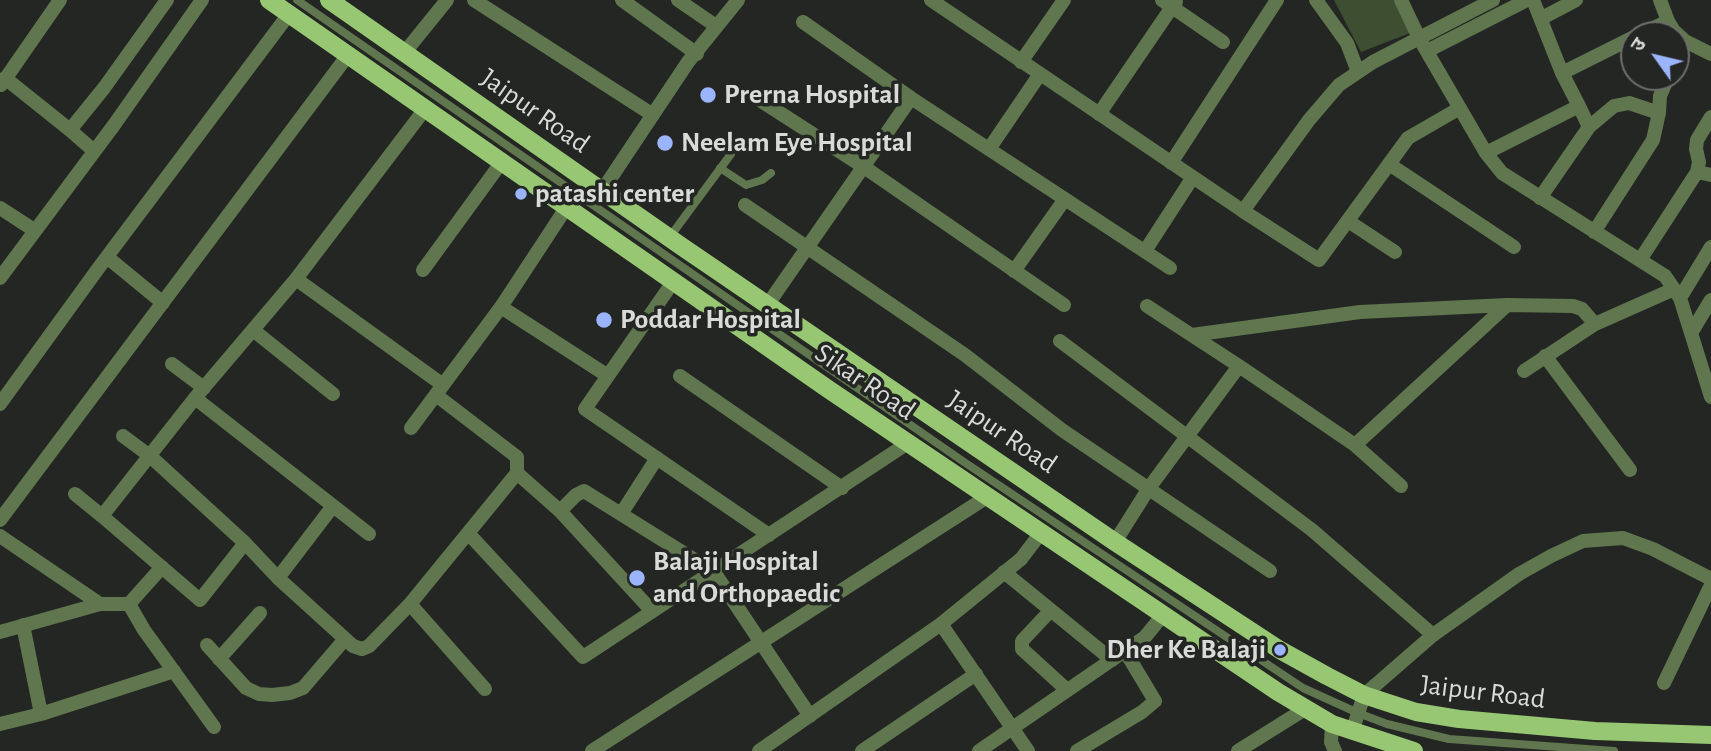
<!DOCTYPE html>
<meta charset="utf-8">
<style>
body{margin:0}
#map{position:relative;width:1711px;height:751px;overflow:hidden;background:#232622;font-family:"Alegreya Sans","Noto Sans Devanagari",sans-serif}
canvas{display:block}
.north{position:absolute;left:1620px;top:21px;width:70px;height:70px;box-sizing:border-box;background:#232622;border:2px solid #6c6e6b;border-radius:50%;rotate:304deg;font-size:19px;font-weight:700;line-height:28px;text-align:center;color:#d9dbd8}
.north::after{content:'';display:block;margin:auto;width:24px;height:32px;background:#9bb5fd;clip-path:polygon(50% 0,100% 100%,50% 72%,0 100%)}
</style>
<div id="map">
<canvas width="1711" height="751"></canvas>
<div class="north">उ</div>
</div>
<script>
const g = document.querySelector('canvas').getContext('2d');
g.lineJoin = 'round';
function paint(path, color) {
  g.fillStyle = color;
  g.fill(path, 'evenodd');
}
function shape(rows) {
  const path = new Path2D();
  for (const r of rows) {
    path.moveTo(r[0], r[1]);
    for (let i = 2; i < r.length; i += 2) path.lineTo(r[i], r[i + 1]);
  }
  return path;
}
function strokePath(path, color, width, dash) {
  g.strokeStyle = color;
  g.lineWidth = width;
  g.lineCap = dash ? 'butt' : 'round';
  g.setLineDash(dash || []);
  g.stroke(path);
}
function write(font, color, halo, rows, align = 'center') {
  g.font = font + ' "Alegreya Sans",sans-serif';
  g.lineWidth = 7;
  g.setLineDash([]);
  g.textBaseline = 'middle';
  g.strokeStyle = halo;
  g.fillStyle = color;
  for (const [text, x, y, turn = 0] of rows) {
    g.save();
    g.translate(x, y);
    g.rotate((+turn || 0) * Math.PI / 180);
    g.textAlign = isNaN(turn) ? turn : align;
    if (halo) g.strokeText(text, 0, 0);
    g.fillText(text, 0, 0);
    g.restore();
  }
}
const green = shape([
 [1334,0,1394,0,1410,33,1361,52]
]);
const service = shape([
 [297,0,964,462,1303,688,1358,713,1387,724,1449,739,1614,751],
 [720,168,746,185,762,180,771,173],
 [669,238,731,154]
]);
const minor = shape([
 [474,0,653,115],
 [622,0,697,54],
 [678,0,716,26],
 [931,0,1243,211,1309,120,1339,85,1373,62,1493,0],
 [1316,0,1347,43,1358,72],
 [1401,0,1419,38,1486,153,1502,173,1665,276,1674,289],
 [1533,0,1562,73,1579,106],
 [1176,2,1172,7,1223,42],
 [1542,18,1576,0],
 [1668,21,1674,31,1685,41,1711,54],
 [803,22,911,98,1170,268],
 [1639,35,1668,21,1660,0],
 [1427,51,1527,0],
 [405,52,447,0],
 [1676,60,1685,41],
 [1021,62,1064,0],
 [1562,73,1634,37],
 [5,78,70,130,104,88,167,0],
 [1,85,60,0],
 [752,95,864,167,1064,305],
 [1099,114,1172,7,1162,0],
 [1589,127,1614,106,1629,103,1659,113,1660,96,1668,77],
 [70,130,94,151],
 [989,149,1040,74],
 [1486,153,1579,106,1589,127,1540,198],
 [1171,163,1277,0],
 [1389,164,1514,247],
 [1697,172,1711,175],
 [602,191,688,62,738,0],
 [745,205,965,355,1062,430,1270,571],
 [0,208,34,230],
 [1243,211,1319,260,1408,138,1460,108],
 [1348,221,1395,252],
 [1594,232,1653,140,1659,113],
 [1145,251,1193,177],
 [107,257,163,303],
 [1640,260,1697,172,1699,162,1696,149,1697,140,1711,117],
 [423,270,501,163],
 [1014,271,1065,199],
 [0,278,114,125,202,0],
 [296,279,443,385],
 [673,282,585,409,769,535],
 [1680,298,1711,247],
 [1711,300,1691,333,1711,397],
 [768,304,911,98],
 [1147,306,1239,366],
 [501,307,608,376],
 [253,330,333,394],
 [1192,335,1360,312,1507,305],
 [1060,341,1312,530,1433,635],
 [1545,356,1630,470],
 [172,364,204,388],
 [1524,371,1595,324],
 [680,376,842,488],
 [436,395,517,457,517,473,410,604,485,689],
 [195,398,369,534],
 [0,404,100,266,289,14],
 [411,428,501,307,566,208],
 [123,436,150,456,245,543,278,578,353,646,362,649,369,646,410,604],
 [1355,445,1507,305,1573,306,1582,309,1595,324,1674,289,1680,298,1691,333],
 [517,473,560,511,651,610],
 [75,494,102,516],
 [560,511,576,495,584,491,714,572,810,716],
 [621,514,657,458],
 [0,520,348,55],
 [468,533,583,657,908,443],
 [0,536,100,604],
 [1115,542,1149,488,1239,366,1355,445,1401,486],
 [245,543,200,600,102,516,195,398,296,279,425,109],
 [1004,572,1112,660],
 [278,578,333,506],
 [129,604,144,630,214,727],
 [1051,610,1022,641,1022,649,1067,690],
 [941,624,1028,751],
 [23,625,41,714],
 [0,632,100,604,129,604,162,567],
 [207,645,246,688,259,694,272,695,290,693,303,688,345,639],
 [219,659,260,613],
 [1664,683,1711,585],
 [0,724,41,714,174,671],
 [1332,724,1331,742,1335,751],
 [592,751,987,497],
 [759,751,941,624,1021,559,1040,534],
 [862,751,976,674],
 [979,751,1145,637,1163,615],
 [1077,751,1142,712,1155,701,1125,651],
 [1238,751,1305,709]
]);
const tertiary = shape([
 [1352,732,1364,695,1433,635,1519,574,1551,556,1583,541,1623,538,1653,549,1711,579]
]);
const primary = shape([
 [269,0,828,389,1278,692,1332,724,1414,751],
 [329,0,681,246,1115,542,1280,650,1327,676,1364,695,1416,712,1459,719,1595,731,1711,735]
]);
const markers = [
 [708,95,9,"#9bb5fd"],
 [665,143,9,"#9bb5fd"],
 [521,194,7,"#9bb5fd"],
 [604,320,9,"#9bb5fd"],
 [637,578,9,"#9bb5fd"],
 [1280,650,7,"#9bb5fd"]
];
const poiNames = [
 ["Prerna Hospital",724,95],
 ["Neelam Eye Hospital",681,143],
 ["patashi center",535,194],
 ["Poddar Hospital",620,320],
 ["Balaji Hospital",653,562],
 ["and Orthopaedic",653,594],
 ["Dher Ke Balaji",1266,650,"right"]
];
const streetNames = [
 ["Jaipur Road",535,111,35],
 ["Sikar Road",865,382,34],
 ["Jaipur Road",1002,432,34],
 ["Jaipur Road",1483,692,7]
];
paint(green, '#3d4f30');
strokePath(service, '#5f764e', 8);
strokePath(minor, '#5f764e', 14);
strokePath(tertiary, '#5f764e', 14);
strokePath(primary, '#98c773', 18);
for (const [x, y, r, color] of markers) {
  const dot = new Path2D();
  dot.arc(x, y, r, 0, 2 * Math.PI);
  g.fillStyle = color;
  g.fill(dot);
  strokePath(dot, '#232622', 2.5);
}
write('bold 28px', '#d9dbd8', '#232622', poiNames, 'left');
write('28px', '#d9dbd8', '#232622', streetNames);
</script>
